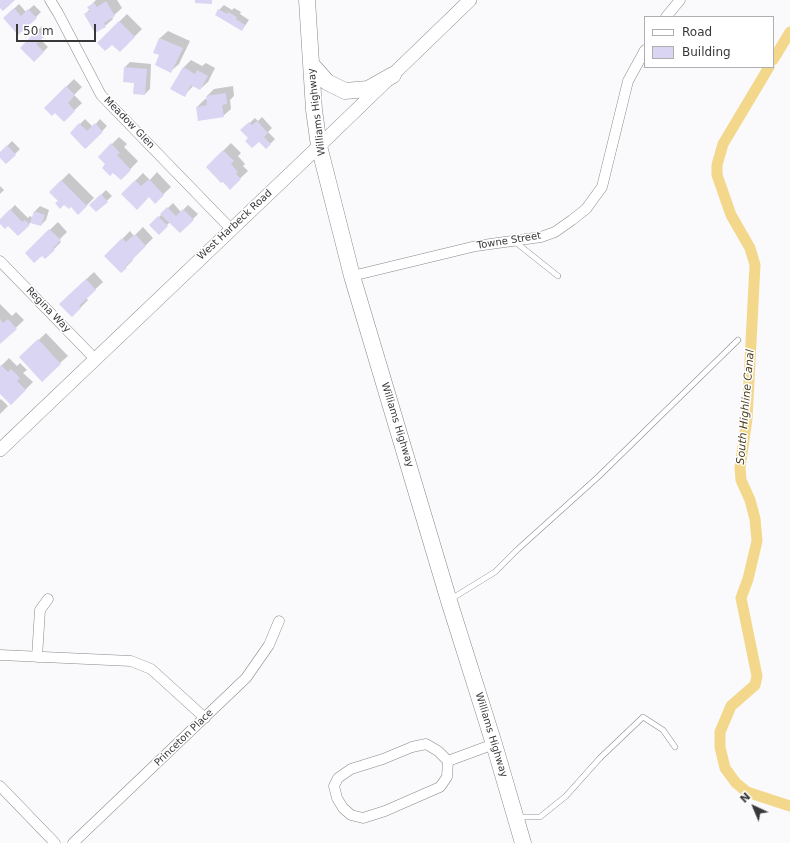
<!DOCTYPE html>
<style>
body{margin:0}
#map{position:relative;width:790px;height:843px;overflow:hidden;background:#faf9fc;font-family:"DejaVu Sans",sans-serif}
canvas{display:block}
.legend{position:absolute;left:644px;top:16px;width:130px;height:52px;box-sizing:border-box;background:#fff;border:1px solid #afafb0;margin:0;padding:5px 7px;list-style:none;font-size:12px;color:#383839}
.legend li{display:flex;align-items:center;gap:8px;height:20px}
.legend b{width:20px;border:1px solid #afafb0}
.north{position:absolute;left:734px;top:787px;width:40px;height:40px;-webkit-text-stroke:3px #fff;paint-order:stroke;rotate:316deg;font-size:11px;font-weight:700;line-height:16px;text-align:center;color:#383839}
.north::after{content:'';display:block;margin:auto;width:14px;height:18px;background:#383839;clip-path:polygon(50% 0,100% 100%,50% 72%,0 100%)}
.scale{position:absolute;left:16px;top:24px;width:80px;height:18px;box-sizing:border-box;border:2px solid #383839;border-top:0;padding-left:5px;font-size:12px;line-height:14px;white-space:nowrap;color:#383839;-webkit-text-stroke:3px #fff;paint-order:stroke}
</style>
<div id="map">
<canvas width="790" height="843"></canvas>
<ul class="legend">
<li><b style="height:5px;background:#fff"></b>Road</li>
<li><b style="height:11px;background:#d9d5f3"></b>Building</li>
</ul>
<div class="north">N</div>
<div class="scale">50 m</div>
</div>
<script>
const g = document.querySelector('canvas').getContext('2d');
g.lineJoin = 'round';
function paint(path, color) {
  g.fillStyle = color;
  g.fill(path, 'evenodd');
}
function shape(rows) {
  const path = new Path2D();
  for (const r of rows) {
    path.moveTo(r[0], r[1]);
    for (let i = 2; i < r.length; i += 2) path.lineTo(r[i], r[i + 1]);
  }
  return path;
}
function strokePath(path, color, width, dash) {
  g.strokeStyle = color;
  g.lineWidth = width;
  g.lineCap = dash ? 'butt' : 'round';
  g.setLineDash(dash || []);
  g.stroke(path);
}
function write(font, color, halo, rows, align = 'center') {
  g.font = font + ' "DejaVu Sans",sans-serif';
  g.lineWidth = 3;
  g.setLineDash([]);
  g.textBaseline = 'middle';
  g.strokeStyle = halo;
  g.fillStyle = color;
  for (const [text, x, y, turn = 0] of rows) {
    g.save();
    g.translate(x, y);
    g.rotate((+turn || 0) * Math.PI / 180);
    g.textAlign = isNaN(turn) ? turn : align;
    if (halo) g.strokeText(text, 0, 0);
    g.fillText(text, 0, 0);
    g.restore();
  }
}
const shadow = shape([
 [96,0,117,0,122,8,112,17,113,19,105,26,85,14,90,9,89,7],
 [19,4,26,12,34,5,41,12,36,17,4,18],
 [224,5,232,10,234,8,241,12,240,14,249,20,242,30,219,10],
 [127,14,142,29,120,51,112,43,98,43],
 [42,26,48,31,40,39,48,47,34,61,21,48],
 [168,31,190,41,179,64,171,71,160,55,154,52,160,38],
 [191,60,202,66,206,63,215,68,208,82,200,89,193,86,184,96,183,68],
 [130,62,151,64,150,89,145,94,125,67],
 [74,79,82,87,74,95,82,103,64,120,56,111,45,108],
 [233,86,234,96,230,100,231,109,223,116,197,107,205,99,207,99,207,96,214,89],
 [262,117,272,128,268,132,275,139,266,148,259,140,249,138,242,130,255,118,258,121],
 [85,119,93,127,100,119,107,126,86,148,71,133],
 [119,137,127,144,124,147,138,161,121,179,99,157],
 [12,141,20,149,6,163,0,156,0,153],
 [231,143,241,153,238,156,245,164,243,166,248,171,230,188,207,167],
 [157,172,171,187,155,202,149,196,122,194,143,173,150,180],
 [69,173,94,198,78,214,71,206,59,201,50,192],
 [0,186,4,190,0,194],
 [106,190,112,196,96,211,91,205],
 [173,203,181,212,188,205,198,214,180,232,170,222,159,233,151,225],
 [15,205,28,218,30,216,33,218,35,211,40,206,49,210,46,220,41,225,31,222,18,235,8,225,0,222,0,220],
 [58,222,67,232,59,240,61,242,45,258,42,254,26,253],
 [143,227,153,238,132,259,133,260,121,272,106,256,130,231,134,236],
 [94,272,103,282,86,298,88,300,72,316,68,296],
 [0,304,12,316,16,312,24,320,0,343],
 [46,333,68,356,60,363,28,350],
 [9,358,17,366,20,363,27,370,23,373,33,382,11,404,0,393,0,367],
 [1,399,8,406,0,414,0,400]
]);
const canal = shape([
 [773,60,790,32],
 [769,67,723,144,717,165,717,175,731,215,750,248,755,265,747,419,740,467,741,480,750,500,755,519,757,541,748,579,741,598,757,676,755,685,731,706,720,732,720,747,725,768,736,783,747,792,790,806]
]);
const building = shape([
 [0,0,15,0,3,11,0,8],
 [195,0,212,0,212,4,195,3],
 [106,1,115,16,104,23,106,27,95,33,84,14,90,11,87,7,94,3,97,7],
 [14,8,21,16,28,9,37,18,18,35,3,18],
 [218,9,227,14,228,12,237,17,236,19,245,25,242,31,215,15],
 [119,21,135,37,120,52,112,45,105,51,97,43],
 [37,30,44,37,36,44,44,52,34,62,20,48],
 [159,38,183,48,171,73,155,65,159,55,153,53],
 [124,67,147,69,145,95,133,94,134,83,123,82],
 [183,67,195,74,197,70,208,76,200,90,191,85,185,97,170,89],
 [66,86,75,95,68,103,75,111,64,122,55,113,52,116,44,108],
 [226,93,227,104,222,105,224,117,198,121,196,107,207,105,206,96],
 [257,121,268,133,264,137,271,144,266,149,259,142,252,148,245,141,248,138,240,130,249,122,252,125],
 [79,123,87,131,95,123,103,132,85,149,70,133],
 [111,143,120,153,117,155,131,170,121,180,113,173,110,176,102,168,105,164,98,157],
 [7,145,16,155,6,164,0,158,0,152],
 [223,150,234,161,231,164,238,172,236,174,241,179,230,190,223,182,221,183,206,167],
 [149,179,164,195,155,204,149,197,137,210,121,194,135,180,141,186],
 [61,180,87,206,78,215,71,207,69,209,64,205,60,209,55,203,58,201,49,192],
 [101,194,108,202,96,212,89,205],
 [167,207,176,216,183,209,194,220,180,233,160,214],
 [10,209,22,222,25,220,30,225,18,236,8,226,5,229,0,224,0,219],
 [34,211,45,215,41,226,30,223],
 [158,216,168,226,159,235,149,225],
 [49,229,61,240,53,248,55,250,45,259,42,256,34,263,25,253],
 [135,234,146,246,125,267,127,268,121,273,104,256,122,238,126,242],
 [86,279,96,290,79,306,81,308,72,317,59,304],
 [0,319,3,323,8,319,17,329,0,344],
 [38,339,61,364,42,382,19,357],
 [1,365,8,372,11,369,20,378,17,381,26,390,11,405,0,394,0,366]
]);
const service = shape([
 [514,241,558,276],
 [451,599,495,572,518,549,598,477,738,340],
 [518,817,540,817,566,796,600,758,643,717,663,730,675,747]
]);
const minor = shape([
 [50,0,58,13,101,95,231,229],
 [666,17,680,0],
 [0,261,95,359],
 [352,276,476,246,541,237,555,232,572,220,586,209,602,187,628,81,645,50],
 [0,655,131,661,151,669,205,718],
 [37,657,40,610,48,599],
 [448,761,447,777,440,787,385,811,363,818,351,815,343,808,337,798,334,786,338,778,351,769,383,759,412,747,426,744,438,751,448,761,494,744],
 [0,786,55,843],
 [73,843,246,678,269,645,279,621]
]);
const tertiary = shape([
 [0,450,319,146,470,0]
]);
const primary = shape([
 [307,0,314,110,319,146,352,276,449,601,494,744,523,843],
 [311,64,327,82,345,91,368,89,393,75]
]);
const streetNames = [
 ["Williams Highway",317,112,-97],
 ["Meadow Glen",129,123,46],
 ["West Harbeck Road",235,225,-43],
 ["Towne Street",509,241,-9],
 ["Regina Way",48,310,46],
 ["Williams Highway",397,425,73],
 ["Williams Highway",491,735,73],
 ["Princeton Place",184,738,-44]
];
const waterNames = [
 ["South Highline Canal",746,407,-85]
];
paint(shadow, '#0003');
strokePath(canal, '#f3d88b', 11);
paint(building, '#d9d5f3');
strokePath(service, '#89898b', 6);
strokePath(minor, '#89898b', 11);
strokePath(tertiary, '#89898b', 14);
strokePath(primary, '#89898b', 17);
strokePath(service, '#fff', 5);
strokePath(minor, '#fff', 10);
strokePath(tertiary, '#fff', 13);
strokePath(primary, '#fff', 16);
write('10px', '#383839', '#fff', streetNames);
write('italic 11px', '#4b3f1e', '#fff', waterNames);
</script>
